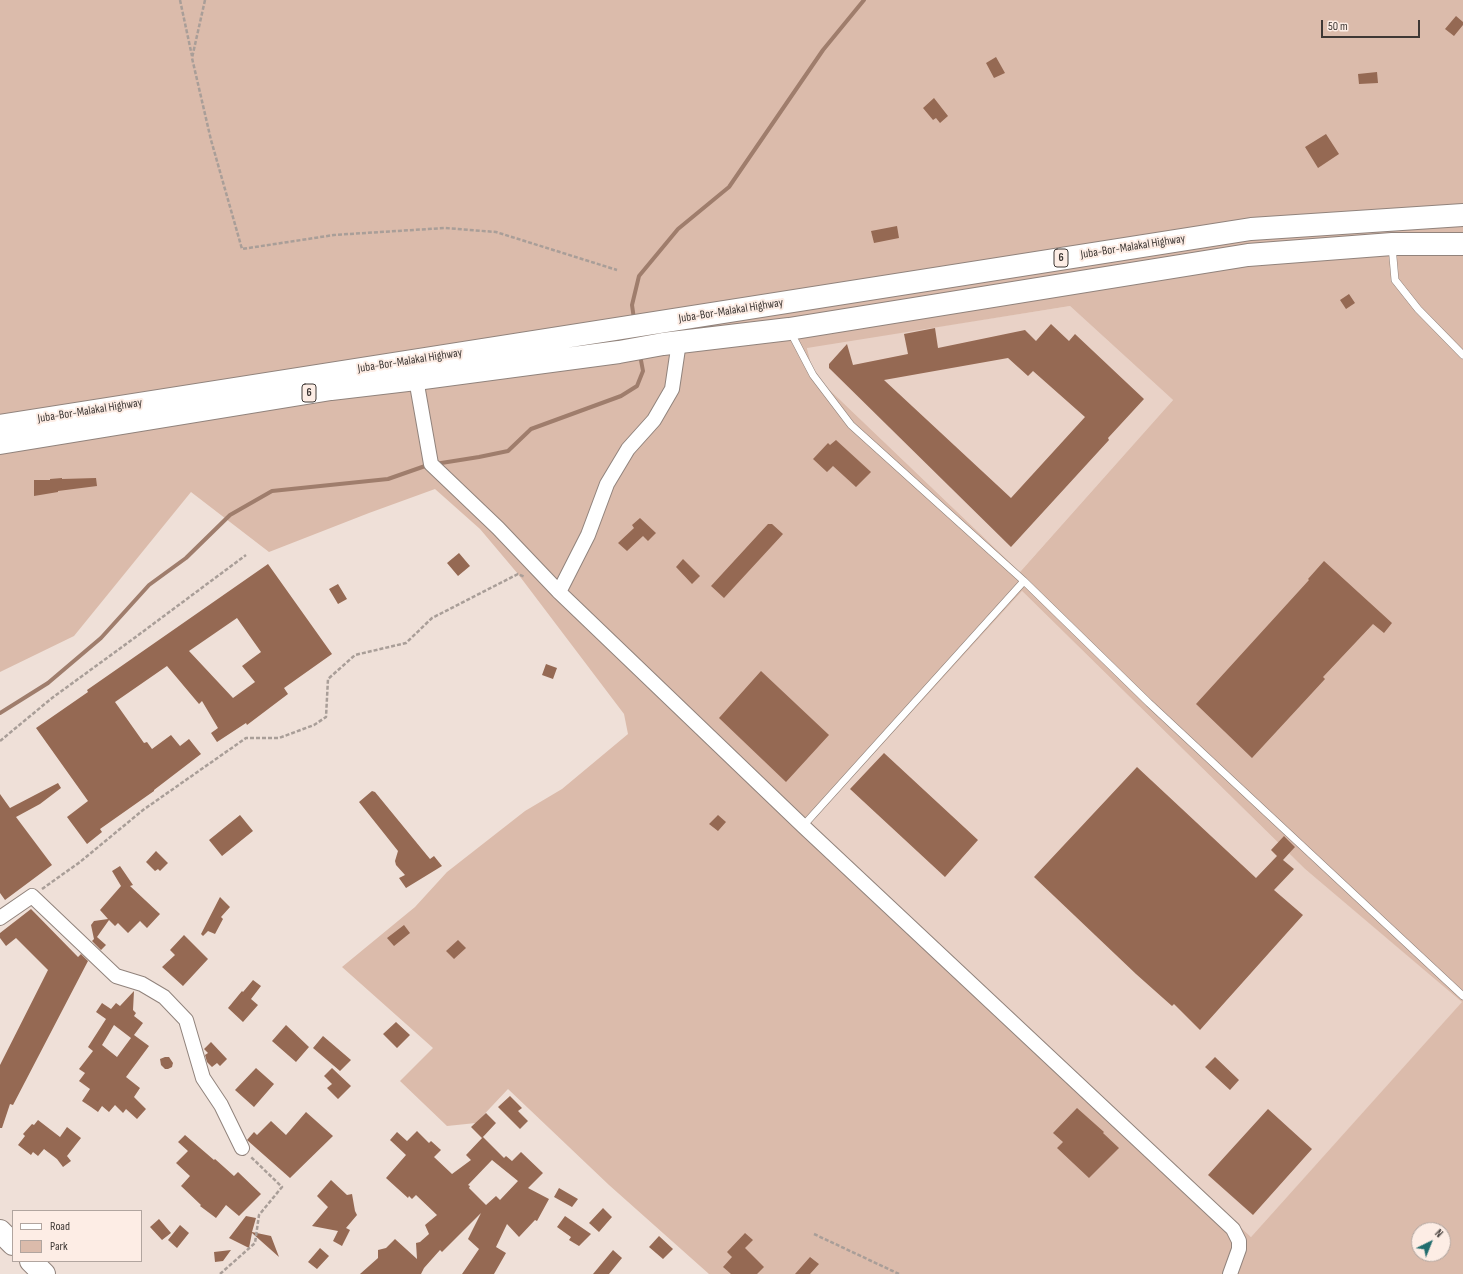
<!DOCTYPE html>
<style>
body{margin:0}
#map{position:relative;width:1463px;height:1274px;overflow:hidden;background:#efe0d8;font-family:"Sofia Sans Condensed",sans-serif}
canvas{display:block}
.legend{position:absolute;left:12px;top:1210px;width:130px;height:52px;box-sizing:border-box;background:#fdede5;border:1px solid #b1a59f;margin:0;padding:5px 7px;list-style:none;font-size:12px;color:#3e3835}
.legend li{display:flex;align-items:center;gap:8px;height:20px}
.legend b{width:20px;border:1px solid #b1a59f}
.north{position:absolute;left:1411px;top:1222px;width:40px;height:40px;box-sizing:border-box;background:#fdede5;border:1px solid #b1a59f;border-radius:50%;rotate:43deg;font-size:11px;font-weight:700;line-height:16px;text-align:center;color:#3e3835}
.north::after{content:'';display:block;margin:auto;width:14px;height:18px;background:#216d6e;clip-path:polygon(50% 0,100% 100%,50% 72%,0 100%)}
.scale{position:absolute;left:1321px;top:20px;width:99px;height:18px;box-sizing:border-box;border:2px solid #3e3835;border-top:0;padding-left:5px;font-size:12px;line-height:14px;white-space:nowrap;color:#3e3835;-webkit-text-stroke:3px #fdede5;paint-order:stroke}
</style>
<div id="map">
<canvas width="1463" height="1274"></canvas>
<ul class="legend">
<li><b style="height:5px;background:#fff"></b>Road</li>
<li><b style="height:11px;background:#dbbbab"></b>Park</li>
</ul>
<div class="north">N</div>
<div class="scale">50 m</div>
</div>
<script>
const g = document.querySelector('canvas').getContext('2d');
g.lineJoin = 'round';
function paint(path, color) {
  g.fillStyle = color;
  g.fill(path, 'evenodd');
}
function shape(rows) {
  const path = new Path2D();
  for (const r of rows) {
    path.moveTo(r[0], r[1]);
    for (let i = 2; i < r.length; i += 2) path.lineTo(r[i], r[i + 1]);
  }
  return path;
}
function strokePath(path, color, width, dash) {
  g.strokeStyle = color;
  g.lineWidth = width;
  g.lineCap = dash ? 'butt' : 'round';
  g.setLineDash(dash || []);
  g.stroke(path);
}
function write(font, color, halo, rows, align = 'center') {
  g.font = font + ' "Sofia Sans Condensed",sans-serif';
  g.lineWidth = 4;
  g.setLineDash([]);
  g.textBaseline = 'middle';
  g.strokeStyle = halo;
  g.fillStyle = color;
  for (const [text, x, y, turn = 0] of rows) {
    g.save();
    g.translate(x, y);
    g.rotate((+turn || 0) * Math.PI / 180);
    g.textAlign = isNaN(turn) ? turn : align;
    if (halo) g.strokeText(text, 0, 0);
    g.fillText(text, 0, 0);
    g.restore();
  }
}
const built = shape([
 [1070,306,1173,400,1020,572,814,375,807,347],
 [1022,591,1305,869,1463,1002,1251,1237,809,825]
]);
const green = shape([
 [0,0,1463,0,1463,1274,709,1274,609,1185,508,1089,476,1123,447,1126,400,1081,433,1048,342,967,415,907,447,872,525,811,562,789,628,734,624,714,518,574,480,529,435,489,369,513,269,552,191,492,74,636,0,672],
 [1070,306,1173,400,1020,572,814,375,807,348],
 [1022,591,1305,869,1462,1002,1251,1237,809,825],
 [1419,1230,1443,1230,1443,1254,1419,1254]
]);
const stream = shape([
 [634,319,632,305,639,276,678,229,729,187,823,50,864,0],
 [435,464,479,457,508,451,531,429,621,396,637,386,643,371,640,355],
 [0,713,48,683,101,638,149,585,186,558,230,515,272,491,388,479,428,465]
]);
const building = shape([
 [1456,16,1463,22,1463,25,1454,36,1445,29],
 [996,57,1005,73,994,78,986,63],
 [1377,72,1378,83,1359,84,1358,74],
 [934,98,948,116,940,123,936,118,933,120,923,108],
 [1326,134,1339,154,1318,168,1305,147],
 [897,226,899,238,874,243,871,231],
 [1349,294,1355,303,1346,309,1340,300],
 [1051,324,1069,341,1075,334,1144,399,1108,438,1109,440,1011,547,829,368,829,364,847,344,853,365,908,354,904,334,935,328,938,348,1025,330,1036,341],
 [1008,358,1028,376,1033,371,1085,417,1011,498,884,380],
 [836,440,871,472,856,487,833,466,827,472,813,459,828,443,830,445],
 [62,478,62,479,96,478,97,486,58,491,58,492,34,496,34,480,50,480,50,479],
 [640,518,656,533,648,541,643,536,627,551,618,543,634,528,632,525],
 [768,524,772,524,783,534,724,598,711,586],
 [459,553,470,566,458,576,447,563],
 [683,559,700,576,692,584,676,567],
 [1324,561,1392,623,1384,633,1373,624,1323,677,1325,679,1252,758,1196,704,1309,580,1308,579],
 [268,564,332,654,284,688,288,694,247,725,246,723,217,742,211,733,218,728,202,701,199,704,167,666,115,702,144,743,147,742,152,749,171,735,180,746,189,739,201,754,154,790,154,791,100,829,102,832,87,844,67,817,88,801,36,728,88,692,87,690],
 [237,618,261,652,242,666,255,682,233,698,189,651],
 [338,584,347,599,338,604,329,589],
 [546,664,557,668,553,679,542,675],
 [761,671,829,735,786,782,719,718],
 [884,753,978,840,945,877,850,789],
 [1137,767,1256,878,1277,856,1271,850,1284,836,1295,847,1283,860,1294,869,1274,890,1303,915,1200,1030,1174,1004,1172,1006,1136,974,1034,877],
 [58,783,61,788,40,804,16,817,52,865,5,900,0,893,0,794,10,808],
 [372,791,375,792,430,859,434,856,442,866,406,888,399,878,405,875,396,865,395,861,398,851,359,802],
 [240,815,253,831,222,856,209,840],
 [718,815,726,822,718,831,709,824],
 [156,851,168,863,160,871,158,869,155,871,146,862],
 [120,866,133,885,130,886,160,914,147,928,140,921,128,933,118,923,115,926,109,920,97,937,106,945,101,950,92,941,94,939,91,925,94,921,108,919,100,910,121,886,112,871],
 [220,897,230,907,221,917,223,919,215,934,208,931,203,936,201,934],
 [31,909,78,957,81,954,88,961,13,1105,10,1104,2,1128,0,1128,0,1065,48,970,16,938,6,946,0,938,0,933],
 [404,925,410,933,394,946,387,938],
 [184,935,208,959,183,986,162,967,175,955,170,950],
 [458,940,466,948,454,959,446,951],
 [253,980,261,986,251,999,258,1005,243,1022,228,1008,242,991,243,992],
 [134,991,133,1010,136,1013,134,1016,143,1023,134,1035,149,1046,126,1077,140,1088,134,1097,146,1109,137,1119,126,1109,123,1113,115,1105,109,1112,102,1106,98,1112,91,1107,82,1101,90,1089,79,1081,85,1073,79,1069,93,1051,88,1047,106,1019,96,1012,102,1003,111,1009,116,1003,120,1006],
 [114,1025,131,1038,117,1057,102,1045],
 [396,1022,410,1035,397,1048,383,1034],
 [286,1025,309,1047,296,1062,272,1041],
 [323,1036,351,1060,340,1071,313,1048],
 [211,1042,227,1059,220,1066,217,1063,212,1067,207,1062,205,1055,208,1053,204,1049],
 [165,1057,169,1057,173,1063,172,1067,168,1069,165,1069,161,1065,160,1059],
 [1215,1057,1239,1080,1230,1090,1205,1067],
 [256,1068,274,1084,254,1107,235,1090],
 [332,1068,351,1086,338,1099,327,1088,332,1084,324,1076],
 [510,1096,522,1108,518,1111,528,1121,520,1129,498,1107],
 [1077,1108,1104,1132,1103,1133,1119,1148,1089,1178,1057,1148,1063,1142,1053,1133],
 [1268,1109,1312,1149,1253,1215,1208,1175],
 [306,1112,333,1136,290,1178,247,1140,254,1132,257,1135,271,1121,286,1135],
 [486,1113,496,1123,482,1138,471,1127],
 [38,1120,60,1137,67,1127,81,1138,67,1156,71,1161,63,1167,57,1159,44,1149,38,1156,33,1152,31,1155,18,1145,25,1136,23,1134,32,1124,34,1125],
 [417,1131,429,1143,431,1141,441,1150,434,1157,452,1174,471,1160,466,1155,483,1137,504,1158,506,1156,512,1161,521,1152,543,1173,528,1188,549,1199,537,1221,535,1220,519,1237,507,1224,496,1247,506,1253,494,1274,462,1274,479,1249,468,1239,481,1213,442,1252,440,1250,424,1268,421,1274,360,1274,378,1258,378,1250,386,1248,395,1239,417,1259,416,1243,420,1242,429,1234,425,1225,437,1215,416,1195,412,1199,409,1196,408,1198,386,1178,406,1155,390,1140,397,1132,407,1141],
 [492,1160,518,1181,500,1200,496,1196,486,1205,469,1188,470,1186,468,1185],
 [185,1135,214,1160,215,1159,234,1176,238,1172,261,1194,239,1216,226,1205,216,1218,200,1206,201,1205,181,1186,190,1176,176,1163,188,1151,178,1142],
 [331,1180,347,1195,352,1194,355,1211,357,1215,346,1228,350,1230,342,1246,333,1241,338,1231,312,1226,328,1207,317,1196],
 [559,1188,578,1199,572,1207,554,1197],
 [603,1208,612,1217,599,1232,589,1223],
 [246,1216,256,1218,252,1232,271,1236,279,1257,252,1233,249,1248,229,1238],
 [565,1216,591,1234,579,1246,569,1240,571,1237,557,1227],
 [159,1219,171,1233,162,1240,150,1227],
 [180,1225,189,1233,177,1248,168,1240],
 [745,1233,753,1240,745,1248,764,1267,757,1274,731,1274,723,1267,732,1257,727,1252],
 [659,1236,673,1249,663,1259,649,1247],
 [320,1248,329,1256,317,1269,308,1262],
 [231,1250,223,1261,215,1262,214,1252],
 [613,1250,622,1258,609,1274,593,1274],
 [810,1257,819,1264,810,1274,795,1274]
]);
const path = shape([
 [180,0,192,56],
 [205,0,192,58,211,140,242,249,334,235,445,228,496,232,617,270],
 [0,741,52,698,133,639,246,555],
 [42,889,80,862,143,810,246,738,279,738,314,725,326,717,328,679,355,655,406,643,432,618,518,574,525,577],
 [814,1234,899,1274],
 [220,1274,255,1243,259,1215,282,1187,251,1157]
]);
const service = shape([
 [1392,246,1395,280,1418,309,1463,355],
 [790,331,813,375,851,425,1024,581,1149,703,1463,996],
 [803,826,1024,581]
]);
const minor = shape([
 [416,379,431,464,498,528,559,592,803,826,1233,1229,1239,1241,1239,1249,1230,1274],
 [559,592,588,535,607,484,628,449,654,420,672,389,679,342],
 [0,918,32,896,116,976,142,984,164,997,186,1020,203,1078,221,1105,242,1148]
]);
const primary = shape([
 [0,1231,13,1244],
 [31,1261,44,1274]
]);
const trunk = shape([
 [0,426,1251,229,1463,215],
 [0,443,331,389,416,379,619,352,663,344,789,329,1248,255,1392,244,1463,244]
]);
const shields = [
 [1061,258,14],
 [309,393,14]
];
const shieldNames = [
 ["6",1061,258],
 ["6",309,393]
];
const streetNames = [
 ["Juba-Bor-Malakal Highway",1133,247,-9],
 ["Juba-Bor-Malakal Highway",731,311,-9],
 ["Juba-Bor-Malakal Highway",410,361,-9],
 ["Juba-Bor-Malakal Highway",90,411,-9]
];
paint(built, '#e9d2c7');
paint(green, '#dbbbab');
strokePath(stream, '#9f7d6c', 4);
paint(building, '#956953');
strokePath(service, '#91837c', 8);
strokePath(minor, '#91837c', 16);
strokePath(primary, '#91837c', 24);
strokePath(trunk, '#91837c', 24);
strokePath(path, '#a99e98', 2.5, [4, 2]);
strokePath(service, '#fff', 7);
strokePath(minor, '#fff', 14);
strokePath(primary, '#fff', 22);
strokePath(trunk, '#fff', 22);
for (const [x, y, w] of shields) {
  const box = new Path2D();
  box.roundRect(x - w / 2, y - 9, w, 18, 3);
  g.fillStyle = '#fdede5';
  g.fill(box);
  strokePath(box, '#3e3835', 1);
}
write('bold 11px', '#3e3835', null, shieldNames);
write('12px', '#3e3835', '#fdede5', streetNames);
</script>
